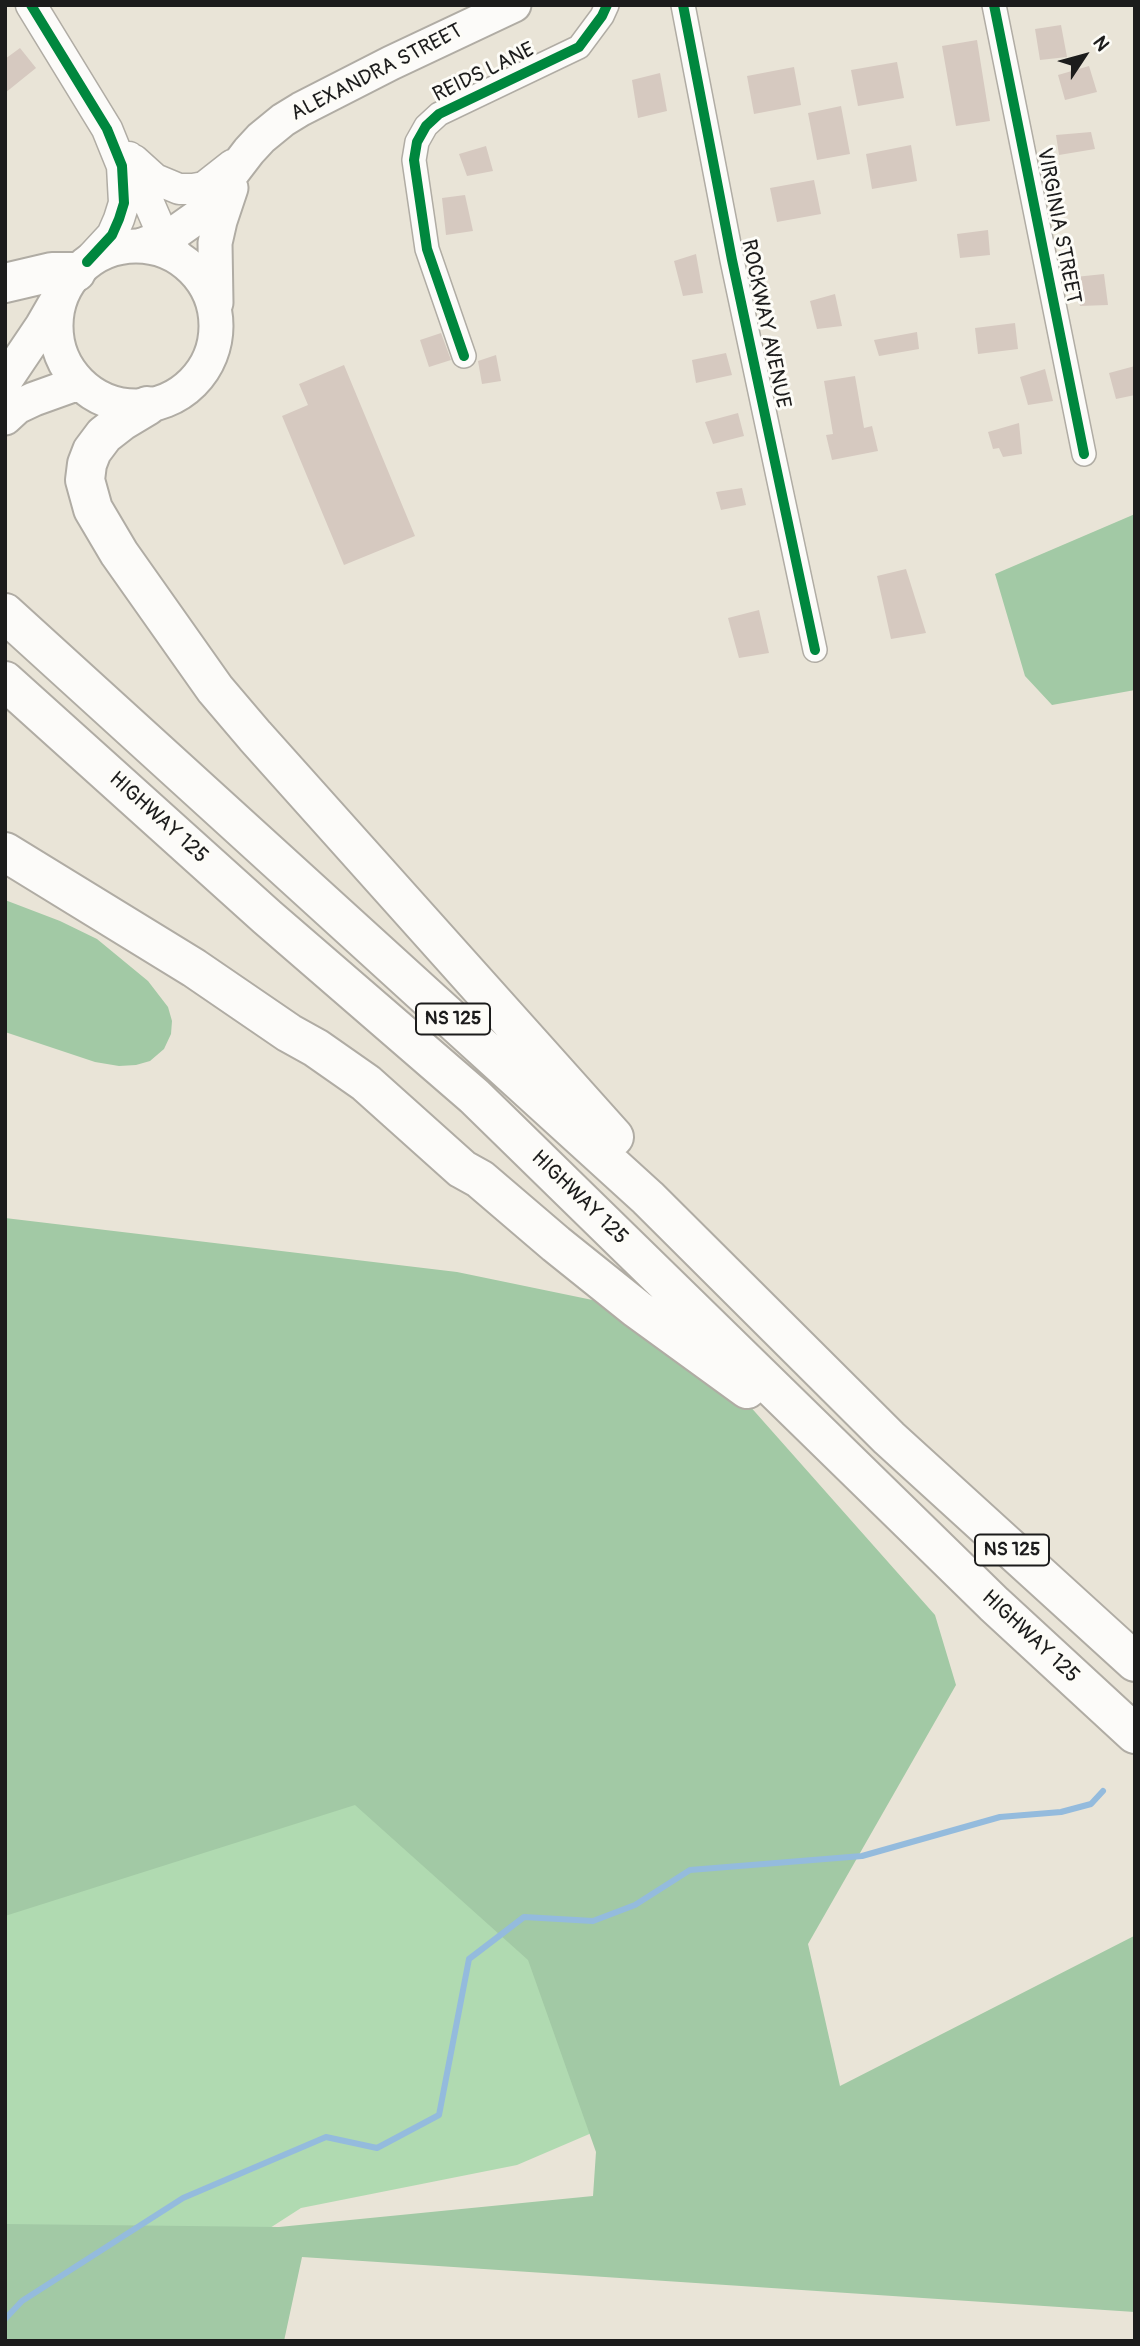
<!DOCTYPE html>
<style>
body{margin:0}
#map{position:relative;width:1140px;height:2346px;overflow:hidden;background:#e9e4d7;font-family:Pangolin,sans-serif}
canvas{display:block}
.frame{position:absolute;inset:0;border:7px solid #1c1c1c;pointer-events:none}
.north{position:absolute;left:1049px;top:21px;width:70px;height:70px;-webkit-text-stroke:5px #fdfcf7;paint-order:stroke;rotate:54deg;font-size:19px;font-weight:700;line-height:28px;text-align:center;color:#1c1c1c}
.north::after{content:'';display:block;margin:auto;width:24px;height:32px;background:#1c1c1c;clip-path:polygon(50% 0,100% 100%,50% 72%,0 100%)}
</style>
<div id="map">
<canvas width="1140" height="2346"></canvas>
<div class="frame"></div>
<div class="north">N</div>
</div>
<script>
const g = document.querySelector('canvas').getContext('2d');
g.lineJoin = 'round';
function paint(path, color) {
  g.fillStyle = color;
  g.fill(path, 'evenodd');
}
function shape(rows) {
  const path = new Path2D();
  for (const r of rows) {
    if (r.length === 3) {
      path.moveTo(r[0] + r[2], r[1]);
      path.arc(r[0], r[1], r[2], 0, 2 * Math.PI);
      continue;
    }
    path.moveTo(r[0], r[1]);
    for (let i = 2; i < r.length; i += 2) path.lineTo(r[i], r[i + 1]);
  }
  return path;
}
function strokePath(path, color, width, dash) {
  g.strokeStyle = color;
  g.lineWidth = width;
  g.lineCap = dash ? 'butt' : 'round';
  g.setLineDash(dash || []);
  g.stroke(path);
}
function write(font, color, halo, rows, align = 'center') {
  g.font = font + ' Pangolin,sans-serif';
  g.lineWidth = 6;
  g.setLineDash([]);
  g.textBaseline = 'middle';
  g.strokeStyle = halo;
  g.fillStyle = color;
  for (const [text, x, y, turn = 0] of rows) {
    g.save();
    g.translate(x, y);
    g.rotate((+turn || 0) * Math.PI / 180);
    g.textAlign = isNaN(turn) ? turn : align;
    if (halo) g.strokeText(text, 0, 0);
    g.fillText(text, 0, 0);
    g.restore();
  }
}
const green = shape([
 [346,1543,615,2123,517,2165,301,2208,200,2273,5,2341,5,1713]
]);
const forest = shape([
 [1135,514,1135,690,1052,705,1025,676,995,574],
 [5,900,60,921,97,939,148,981,168,1007,172,1021,171,1034,164,1049,150,1061,136,1065,119,1066,95,1062,5,1032],
 [5,1218,457,1272,670,1316,935,1615,956,1685,808,1944,840,2086,1134,1936,1135,2312,302,2257,284,2341,5,2341,5,2224,279,2227,593,2196,596,2152,528,1960,355,1805,5,1916]
]);
const stream = shape([
 [5,2319,22,2301,183,2198,326,2137,377,2148,439,2115,469,1959,524,1917,593,1921,635,1905,690,1870,862,1856,1000,1817,1061,1812,1091,1804,1103,1791]
]);
const building = shape([
 [1061,25,1067,57,1040,60,1035,29],
 [977,40,990,121,956,126,942,46],
 [20,48,36,68,5,93,5,59],
 [897,62,904,98,858,106,851,70],
 [1089,66,1097,92,1065,100,1058,75],
 [794,67,801,105,754,114,747,76],
 [660,73,667,111,638,118,632,80],
 [841,106,850,154,817,160,808,113],
 [1091,132,1095,149,1059,155,1056,135],
 [911,145,917,181,872,189,866,154],
 [486,146,493,171,467,176,459,154],
 [814,180,821,214,777,222,770,188],
 [465,195,473,231,446,235,442,198],
 [988,230,990,255,960,258,957,234],
 [696,254,703,293,683,296,674,261],
 [1104,274,1108,305,1080,306,1075,277],
 [835,294,842,326,817,329,810,301],
 [1015,323,1018,349,978,354,975,328],
 [917,332,919,349,879,356,874,340],
 [441,333,451,360,429,367,420,340],
 [726,353,732,375,696,383,692,360],
 [496,355,501,381,482,384,478,361],
 [344,365,415,536,344,565,282,416,308,405,299,384],
 [1135,366,1135,395,1116,399,1109,373],
 [1045,369,1053,401,1028,405,1020,377],
 [855,376,864,428,872,426,878,451,832,460,826,435,833,434,824,381],
 [738,413,744,436,713,444,705,422],
 [1019,423,1022,454,1003,457,999,448,993,449,988,432],
 [742,488,746,505,721,510,716,492],
 [906,569,926,633,891,639,877,576],
 [759,610,769,653,739,658,728,618]
]);
const minor = shape([
 [683,5,732,260,815,650],
 [994,5,1084,454],
 [464,356,427,249,414,160,417,142,426,126,439,114,579,47,602,16,607,5]
]);
const tertiary = shape([
 [31,5,107,129,122,166,124,203,119,219,112,235,87,262],
 [129,157,164,238,179,257],
 [134,160,155,179,179,189,193,189,204,187,232,165]
]);
const secondary = shape([
 [136,326,80],
 [140,246,176,232,200,215,249,151,261,138,283,120,301,109,391,63,514,5],
 [216,303,215,243,220,221,231,188],
 [5,381,42,326,57,300],
 [5,418,17,407,34,399,73,385,83,386]
]);
const motorway = shape([
 [5,283,52,272,76,272],
 [147,406,122,421,104,435,92,451,87,464,85,480,93,509,119,553,215,689,255,736,614,1137],
 [5,613,648,1198,889,1438,1135,1662],
 [5,681,267,917,474,1096,994,1604,1135,1734],
 [5,852,194,968,289,1033,316,1048,366,1083,462,1169,480,1179,556,1244,637,1309,747,1389]
]);
const cycleway = shape([
 [31,5,107,129,122,166,124,203,119,219,112,235,87,262],
 [683,5,732,260,815,650],
 [994,5,1084,454],
 [464,356,427,249,414,160,417,142,426,126,439,114,579,47,602,16,607,5]
]);
const shields = [
 [453,1019,74],
 [1012,1550,74]
];
const shieldNames = [
 ["NS 125",453,1019],
 ["NS 125",1012,1550]
];
const streetNames = [
 ["ALEXANDRA STREET",377,73,-27],
 ["REIDS LANE",484,73,-26],
 ["VIRGINIA STREET",1058,226,79],
 ["ROCKWAY AVENUE",765,324,78],
 ["HIGHWAY 125",158,818,42],
 ["HIGHWAY 125",579,1198,44],
 ["HIGHWAY 125",1030,1637,43]
];
paint(green, '#b0dab1');
paint(forest, '#a2c9a5');
strokePath(stream, '#94bbdd', 6);
paint(building, '#d6c9c0');
strokePath(minor, '#b0aca4', 26);
strokePath(tertiary, '#b0aca4', 33);
strokePath(secondary, '#b0aca4', 37);
strokePath(motorway, '#b0aca4', 42);
strokePath(minor, '#fcfbf9', 23);
strokePath(tertiary, '#fcfbf9', 30);
strokePath(secondary, '#fcfbf9', 33);
strokePath(motorway, '#fcfbf9', 38);
strokePath(cycleway, '#00873e', 10);
for (const [x, y, w] of shields) {
  const box = new Path2D();
  box.roundRect(x - w / 2, y - 15.5, w, 31, 5);
  g.fillStyle = '#fdfcf7';
  g.fill(box);
  strokePath(box, '#1c1c1c', 2);
}
write('bold 19px', '#1c1c1c', null, shieldNames);
write('21px', '#1c1c1c', '#fdfcf7', streetNames);
</script>
